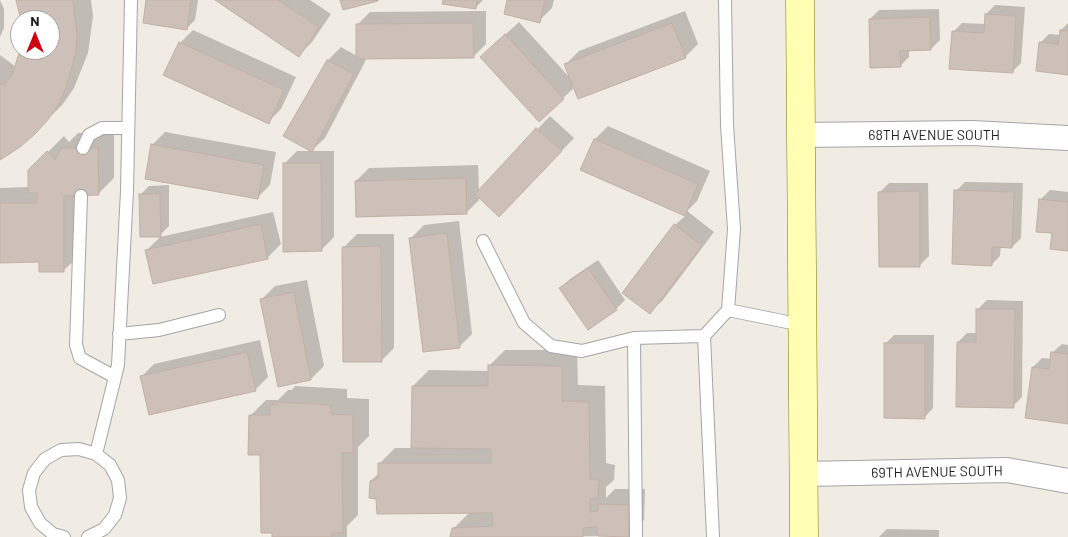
<!DOCTYPE html>
<style>
body{margin:0}
#map{position:relative;width:1068px;height:537px;overflow:hidden;background:#f0ebe3;font-family:Barlow,sans-serif}
canvas{display:block}
.north{position:absolute;left:10px;top:10px;width:50px;height:50px;box-sizing:border-box;background:#fff;border:1px solid #a5a5a5;border-radius:50%;rotate:0deg;font-size:14px;font-weight:700;line-height:20px;text-align:center;color:#1e1e1e}
.north::after{content:'';display:block;margin:auto;width:18px;height:22px;background:#cc000e;clip-path:polygon(50% 0,100% 100%,50% 72%,0 100%)}
</style>
<div id="map">
<canvas width="1068" height="537"></canvas>
<div class="north">N</div>
</div>
<script>
const g = document.querySelector('canvas').getContext('2d');
g.lineJoin = 'round';
function paint(path, color) {
  g.fillStyle = color;
  g.fill(path, 'evenodd');
}
function shape(rows) {
  const path = new Path2D();
  for (const r of rows) {
    path.moveTo(r[0], r[1]);
    for (let i = 2; i < r.length; i += 2) path.lineTo(r[i], r[i + 1]);
  }
  return path;
}
function strokePath(path, color, width, dash) {
  g.strokeStyle = color;
  g.lineWidth = width;
  g.lineCap = dash ? 'butt' : 'round';
  g.setLineDash(dash || []);
  g.stroke(path);
}
function write(font, color, halo, rows, align = 'center') {
  g.font = font + ' Barlow,sans-serif';
  g.lineWidth = 4;
  g.setLineDash([]);
  g.textBaseline = 'middle';
  g.strokeStyle = halo;
  g.fillStyle = color;
  for (const [text, x, y, turn = 0] of rows) {
    g.save();
    g.translate(x, y);
    g.rotate((+turn || 0) * Math.PI / 180);
    g.textAlign = isNaN(turn) ? turn : align;
    if (halo) g.strokeText(text, 0, 0);
    g.fillText(text, 0, 0);
    g.restore();
  }
}
const shadow = shape([
 [0,0,4,9,4,28,0,37],
 [18,0,91,0,93,16,88,53,74,88,63,104,33,134,0,158,0,55,16,67,22,50,50,50,50,20,23,20],
 [148,0,198,0,195,20,186,29],
 [217,0,310,0,331,14,312,42,299,55],
 [444,0,483,0,476,7],
 [508,0,554,0,552,8,539,21],
 [995,5,1025,7,1021,63,1012,72,953,32,962,23,985,24,986,14],
 [939,9,940,40,931,49,909,49,909,57,900,66,870,19,879,10],
 [486,11,486,44,473,57,362,58,366,60,325,138,312,150,285,136,328,60,341,47,357,56,357,25,370,12],
 [685,11,698,44,685,57,575,87,539,120,495,44,519,22,572,80,566,64,579,51],
 [1068,23,1068,73,1040,43,1049,34,1061,35,1061,30],
 [193,30,296,77,281,109,268,122,180,43],
 [550,116,574,138,512,203,479,196,479,200,466,213,356,181,369,168,478,165,479,191],
 [608,126,710,171,697,201,687,211,714,232,663,300,650,312,675,225,686,215,582,170,595,139],
 [165,132,276,152,270,185,257,198,152,145],
 [78,133,114,133,114,178,98,194,79,195,80,255,63,271,40,261,0,261,0,188,30,187,29,171,64,136,69,142],
 [297,151,334,151,334,237,321,250,284,164],
 [965,182,1023,183,1021,238,1012,247,1001,246,1000,256,991,265,956,191],
 [889,183,928,183,929,256,920,265,880,192],
 [169,185,169,226,160,235,140,195,149,186],
 [1050,190,1068,192,1068,250,1053,232,1041,199],
 [273,212,281,244,268,257,154,283,147,250,160,237],
 [459,221,472,334,459,347,411,238,424,225],
 [357,234,394,234,394,348,381,361,344,247],
 [598,260,625,300,616,309,561,288,570,279],
 [307,280,324,366,311,379,262,299,275,286],
 [987,300,1023,301,1022,397,1013,406,958,342,967,333,977,333,978,309],
 [894,335,934,335,933,408,924,418,885,344],
 [260,340,268,377,255,390,141,377,154,364],
 [1062,344,1068,345,1068,423,1033,367,1042,358,1052,359,1052,353],
 [505,350,577,350,578,385,605,386,606,463,615,465,614,480,606,487,606,498,615,489,645,489,644,520,628,536,451,537,453,529,470,512,377,498,371,481,379,473,379,464,395,448,412,448,413,386,429,370,489,371,489,366],
 [295,386,347,389,347,398,369,399,369,436,358,447,358,515,347,526,347,537,274,537,261,453,250,416,266,400,278,400,288,390,292,390],
 [887,529,939,530,939,537,879,537]
]);
const building = shape([
 [16,0,73,0,77,33,76,52,66,88,58,105,47,121,34,135,20,147,0,160,0,83,4,86,12,75,20,50,50,50,50,20,21,20,16,0],
 [146,0,191,0,187,30,143,23,146,0],
 [215,0,278,0,319,27,299,57,215,0],
 [340,0,378,0,378,1,343,10,340,0],
 [443,0,477,0,476,9,442,4,443,0],
 [507,0,545,0,540,23,504,14,507,0],
 [985,14,1016,16,1013,73,949,69,952,31,984,33,985,14],
 [930,17,931,50,900,51,901,67,870,68,869,19,930,17],
 [473,23,474,58,356,59,356,24,473,23],
 [672,23,686,58,578,99,564,64,672,23],
 [1060,30,1068,31,1068,75,1036,71,1039,42,1058,44,1060,30],
 [505,34,564,99,539,122,480,57,505,34],
 [179,42,284,90,269,124,163,75,179,42],
 [327,60,354,74,312,152,283,136,327,60],
 [536,128,562,151,499,217,475,194,536,128],
 [594,139,698,184,685,216,580,170,594,139],
 [151,144,264,165,258,199,145,179,151,144],
 [61,148,98,148,99,195,64,196,64,272,39,272,39,262,0,263,0,203,37,203,37,193,28,193,28,170,47,151,55,160,61,148],
 [283,163,321,163,322,251,283,252,283,163],
 [466,178,467,214,356,217,355,181,466,178],
 [954,190,1014,192,1012,248,992,247,992,266,952,264,954,190],
 [920,191,920,267,879,267,878,192,920,191],
 [139,194,160,194,161,237,140,237,139,194],
 [1039,199,1068,202,1068,251,1050,249,1052,233,1036,232,1039,199],
 [261,224,268,259,153,284,145,250,261,224],
 [674,224,702,246,650,314,622,293,674,224],
 [447,233,460,348,423,352,409,238,447,233],
 [381,246,382,362,343,362,342,247,381,246],
 [588,268,617,310,588,330,559,288,588,268],
 [294,292,311,380,278,387,260,299,294,292],
 [976,309,1015,309,1014,408,956,407,957,342,976,342,976,309],
 [884,343,925,343,925,419,884,418,884,343],
 [247,352,256,391,149,415,140,376,247,352],
 [1051,352,1068,354,1068,424,1025,418,1032,367,1049,369,1051,352],
 [488,365,562,366,562,401,589,402,590,479,599,480,598,498,590,499,590,512,598,511,598,504,629,505,629,537,598,536,596,527,583,528,583,537,450,537,452,528,493,526,492,513,377,514,376,499,369,498,370,481,378,478,378,463,491,463,491,449,411,448,412,386,488,386,488,365],
 [278,402,331,405,331,414,353,415,353,453,342,453,343,533,332,533,332,537,272,537,272,533,261,533,260,455,248,455,249,415,270,415,270,405,277,405,278,402]
]);
const lane = shape([
 [83,148,89,135,102,128,128,128],
 [81,196,76,345,80,358,115,377],
 [483,241,524,323,551,346,582,351,634,338,704,336],
 [728,310,802,325],
 [119,334,159,330,219,315],
 [634,338,636,537],
 [96,454,118,365,127,191,131,0],
 [64,537,53,534,40,523,31,507,29,490,34,473,45,459,61,450,79,449,96,454,110,465,118,480,120,498,115,515,104,529,88,537],
 [713,537,704,336,728,310,734,229,727,125,725,0]
]);
const street = shape([
 [801,135,972,133,1068,138],
 [804,474,1007,470,1068,481]
]);
const secondary = shape([
 [800,0,804,537]
]);
const streetNames = [
 ["68TH AVENUE SOUTH",934,135],
 ["69TH AVENUE SOUTH",937,472,-1]
];
paint(shadow, '#0003');
paint(building, '#ccc0b8');
strokePath(building, '#c3afa4', 1);
strokePath(lane, '#a5a5a5', 14);
strokePath(street, '#a5a5a5', 26);
strokePath(secondary, '#757a00', 29);
strokePath(lane, '#fff', 12);
strokePath(street, '#fff', 24);
strokePath(secondary, '#fffeb2', 28);
write('14px', '#1e1e1e', '#fff', streetNames);
</script>
